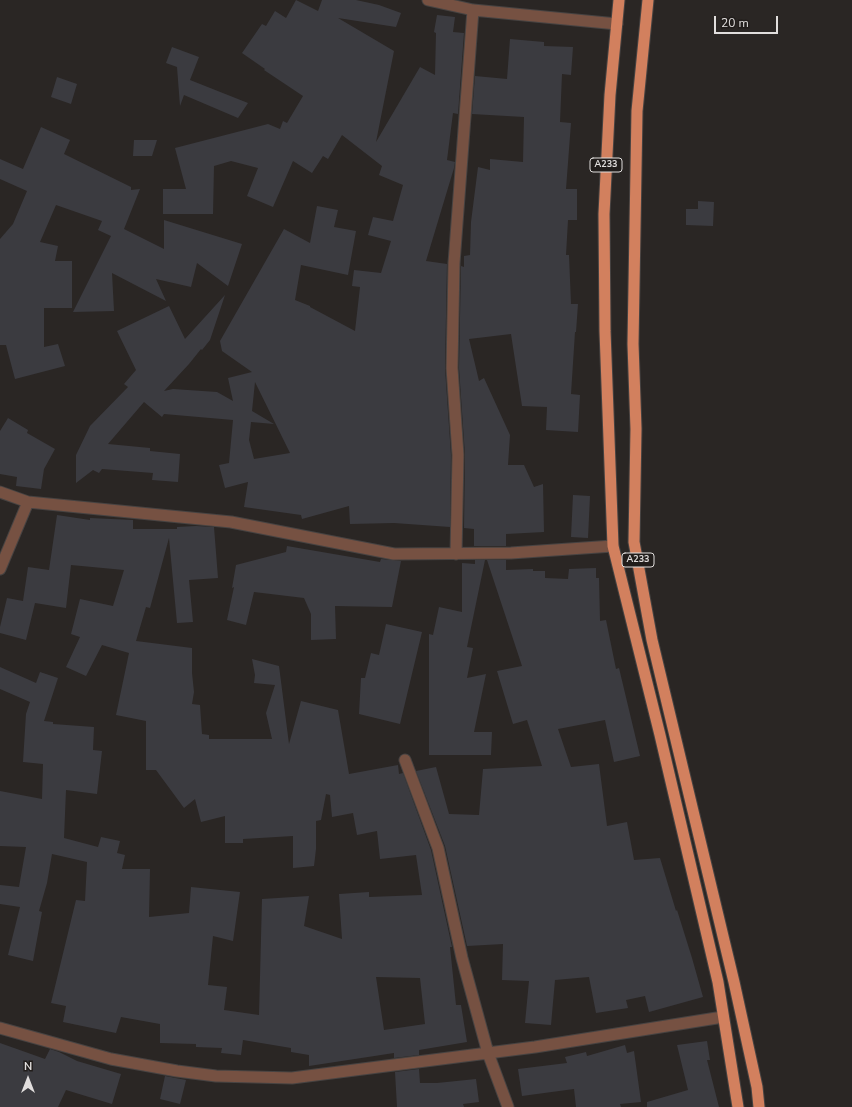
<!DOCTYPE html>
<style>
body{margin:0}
#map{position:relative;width:852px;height:1107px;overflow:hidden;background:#2a2624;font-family:"Nunito Sans",sans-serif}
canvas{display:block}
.north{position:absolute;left:8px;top:1059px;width:40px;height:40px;-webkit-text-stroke:3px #211d1b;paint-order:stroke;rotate:0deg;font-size:11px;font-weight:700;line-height:16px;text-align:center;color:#e1dedd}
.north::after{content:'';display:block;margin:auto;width:14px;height:18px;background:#e1dedd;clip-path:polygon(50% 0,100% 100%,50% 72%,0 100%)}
.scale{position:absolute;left:714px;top:16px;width:64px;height:18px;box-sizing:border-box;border:2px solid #e1dedd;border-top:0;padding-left:5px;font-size:12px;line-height:14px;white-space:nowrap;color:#e1dedd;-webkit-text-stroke:3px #211d1b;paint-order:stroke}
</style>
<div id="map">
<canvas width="852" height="1107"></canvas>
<div class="north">N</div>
<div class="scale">20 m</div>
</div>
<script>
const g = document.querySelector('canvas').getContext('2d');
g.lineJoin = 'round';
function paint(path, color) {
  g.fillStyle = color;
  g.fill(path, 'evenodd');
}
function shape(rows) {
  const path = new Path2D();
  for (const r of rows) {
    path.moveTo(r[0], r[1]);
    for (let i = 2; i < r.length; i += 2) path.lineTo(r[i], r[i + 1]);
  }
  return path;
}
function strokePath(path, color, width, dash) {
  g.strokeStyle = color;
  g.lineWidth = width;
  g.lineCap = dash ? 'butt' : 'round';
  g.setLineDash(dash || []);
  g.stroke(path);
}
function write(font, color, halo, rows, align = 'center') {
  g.font = font + ' "Nunito Sans",sans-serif';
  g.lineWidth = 3;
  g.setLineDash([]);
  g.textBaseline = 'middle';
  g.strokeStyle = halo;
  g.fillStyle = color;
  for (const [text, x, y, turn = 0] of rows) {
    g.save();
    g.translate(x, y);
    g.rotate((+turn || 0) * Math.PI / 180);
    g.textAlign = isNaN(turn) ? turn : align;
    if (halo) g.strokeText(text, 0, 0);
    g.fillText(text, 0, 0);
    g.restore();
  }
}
const building = shape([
 [296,0,318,11,322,0,356,0,379,5,401,13,396,27,338,18,394,51,376,142,420,67,435,75,436,33,434,32,437,15,455,17,453,32,464,33,458,114,453,113,447,160,455,162,454,168,426,261,447,264,445,368,451,455,450,527,394,523,350,524,349,506,302,519,301,515,244,507,248,482,225,488,219,465,229,463,233,420,164,414,162,417,144,402,108,444,150,448,150,451,180,454,178,482,152,480,153,473,102,469,99,473,93,470,76,483,76,455,90,426,128,387,124,384,136,370,117,331,169,306,185,339,225,295,210,340,202,350,201,349,189,364,164,391,173,389,217,392,233,401,228,378,252,372,222,351,220,341,284,229,310,243,317,206,338,210,334,227,356,231,348,275,301,265,295,300,310,306,310,307,355,331,360,287,352,286,354,270,381,273,391,241,368,235,373,217,393,221,403,185,379,175,382,166,342,135,328,159,323,156,312,173,293,161,273,207,247,196,258,168,231,161,214,166,213,214,163,214,163,189,186,189,175,148,268,124,280,129,283,121,287,123,303,96,264,70,265,69,242,53,262,24,266,26,275,11,286,18],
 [255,382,290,453,254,459,249,440,251,422,274,424,252,411],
 [510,39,544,42,544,46,573,47,571,75,562,74,560,122,571,123,566,189,577,189,577,220,568,220,566,255,569,255,571,304,578,304,576,332,575,332,571,394,580,395,578,432,546,430,547,407,522,406,511,334,469,339,479,381,484,378,510,435,508,465,524,465,534,487,543,484,544,532,506,534,506,546,474,546,474,529,464,528,465,455,459,368,461,266,464,267,464,256,470,255,471,222,478,167,490,170,490,159,523,162,524,117,472,114,475,76,507,79],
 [172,47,199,57,190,80,248,103,238,118,184,95,180,106,177,67,166,63],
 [57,77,77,84,71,104,51,97],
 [41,127,70,140,64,154,131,187,131,190,140,189,124,229,164,249,164,220,242,244,228,286,197,263,191,287,156,279,166,301,112,273,114,311,73,312,111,236,98,230,102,221,56,205,40,242,58,246,55,261,72,261,72,308,44,308,44,347,58,344,65,366,15,379,6,345,0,345,0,239,13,224,27,191,0,179,0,159,23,169],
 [134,140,157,140,152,156,133,156],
 [698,201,714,202,713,226,686,225,686,209,698,209],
 [8,418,28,430,27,433,55,449,44,469,41,489,16,486,17,477,0,474,0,431],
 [573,495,590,496,588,538,571,537],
 [57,515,90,520,90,518,133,520,133,529,177,529,177,527,196,526,214,527,218,578,189,580,193,622,177,623,169,538,150,608,146,607,136,641,192,648,192,673,194,692,192,704,200,705,202,734,209,735,209,739,272,739,266,713,275,685,254,683,255,675,252,659,279,666,289,744,301,701,338,710,349,774,398,765,399,774,403,773,431,850,452,947,450,947,456,1005,461,1005,467,1042,419,1050,419,1055,394,1058,394,1053,309,1066,309,1055,291,1052,291,1048,243,1040,241,1055,221,1053,222,1048,196,1047,196,1044,160,1043,160,1024,121,1017,116,1033,63,1022,66,1006,51,1003,76,900,85,901,87,862,52,854,47,883,39,911,42,912,33,961,8,955,20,907,0,904,0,885,19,887,26,847,0,846,0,791,42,799,43,764,23,762,26,714,30,702,0,689,0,667,36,683,40,672,58,678,44,721,53,722,53,724,94,727,93,750,102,751,97,794,66,790,64,838,98,847,101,837,120,841,117,853,125,855,122,869,150,869,149,917,189,913,191,887,240,892,233,941,213,936,208,985,227,987,224,1010,259,1015,262,899,309,896,304,926,342,939,339,894,369,892,369,897,422,895,416,855,380,859,377,831,357,835,353,813,332,817,330,795,326,794,321,820,316,821,316,849,314,866,293,868,293,836,243,839,243,843,225,843,225,816,201,822,195,799,184,808,156,770,146,770,146,721,116,715,129,653,102,645,86,676,66,667,80,637,71,634,80,599,113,606,124,570,71,565,66,608,35,603,26,640,0,633,0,627,7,598,23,601,28,567,49,570],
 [376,977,420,978,425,1024,384,1030],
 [287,546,380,562,381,559,401,561,392,607,335,606,336,639,311,640,311,614,304,598,254,592,246,625,227,620,234,587,232,588,236,565,286,552],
 [475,560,485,560,467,647,473,648,467,678,486,674,474,732,492,732,491,755,429,755,429,634,433,635,439,607,462,612,462,563,475,564],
 [487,560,506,560,506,570,533,569,533,571,545,571,545,578,568,579,569,569,596,568,596,578,599,578,600,621,606,620,616,669,619,668,640,756,614,762,605,720,558,729,571,767,599,764,607,826,627,822,634,860,660,858,676,911,677,910,692,958,703,997,649,1012,645,996,626,1000,628,1008,596,1013,589,977,555,980,551,1025,525,1023,529,981,502,980,503,944,467,946,445,846,416,771,436,767,449,814,479,815,483,769,542,766,527,720,513,724,497,671,522,666],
 [386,624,422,632,400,724,359,714,361,678,365,678,371,653,379,655],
 [707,1041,710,1060,707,1060,719,1107,647,1107,647,1102,688,1090,677,1045],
 [0,1043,45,1059,50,1049,59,1052,77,1061,121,1074,112,1104,66,1090,58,1107,0,1107],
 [625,1045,627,1053,634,1051,641,1102,620,1104,621,1107,576,1107,574,1089,522,1096,518,1069,567,1063,565,1057,586,1052,587,1056],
 [419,1069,420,1083,437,1083,476,1079,479,1102,463,1104,464,1107,397,1107,395,1072],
 [165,1076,186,1080,180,1104,160,1099]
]);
const minor = shape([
 [428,0,473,10,617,24],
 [0,492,28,502,231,522,394,554,511,553,613,546],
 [456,554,458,455,452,368,454,263,473,10],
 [0,569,28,502],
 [405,760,438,848,462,958,488,1053,508,1107],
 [0,1028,111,1059,177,1071,216,1076,292,1078,535,1047,723,1017]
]);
const trunk = shape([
 [619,0,610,95,604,214,605,331,613,546,660,735,718,982,738,1107],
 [648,0,637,111,633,344,636,429,634,542,652,640,734,982,757,1087,759,1107]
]);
const shields = [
 [606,165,32],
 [638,560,32]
];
const shieldNames = [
 ["A233",606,165],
 ["A233",638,560]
];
paint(building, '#3b3b40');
strokePath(minor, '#474342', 13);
strokePath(trunk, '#474342', 13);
strokePath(minor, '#765142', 11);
strokePath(trunk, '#d2805e', 11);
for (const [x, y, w] of shields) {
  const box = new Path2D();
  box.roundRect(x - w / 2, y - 7, w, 14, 3);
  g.fillStyle = '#211d1b';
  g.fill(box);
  strokePath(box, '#e1dedd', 1);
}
write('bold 9px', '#e1dedd', null, shieldNames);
</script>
